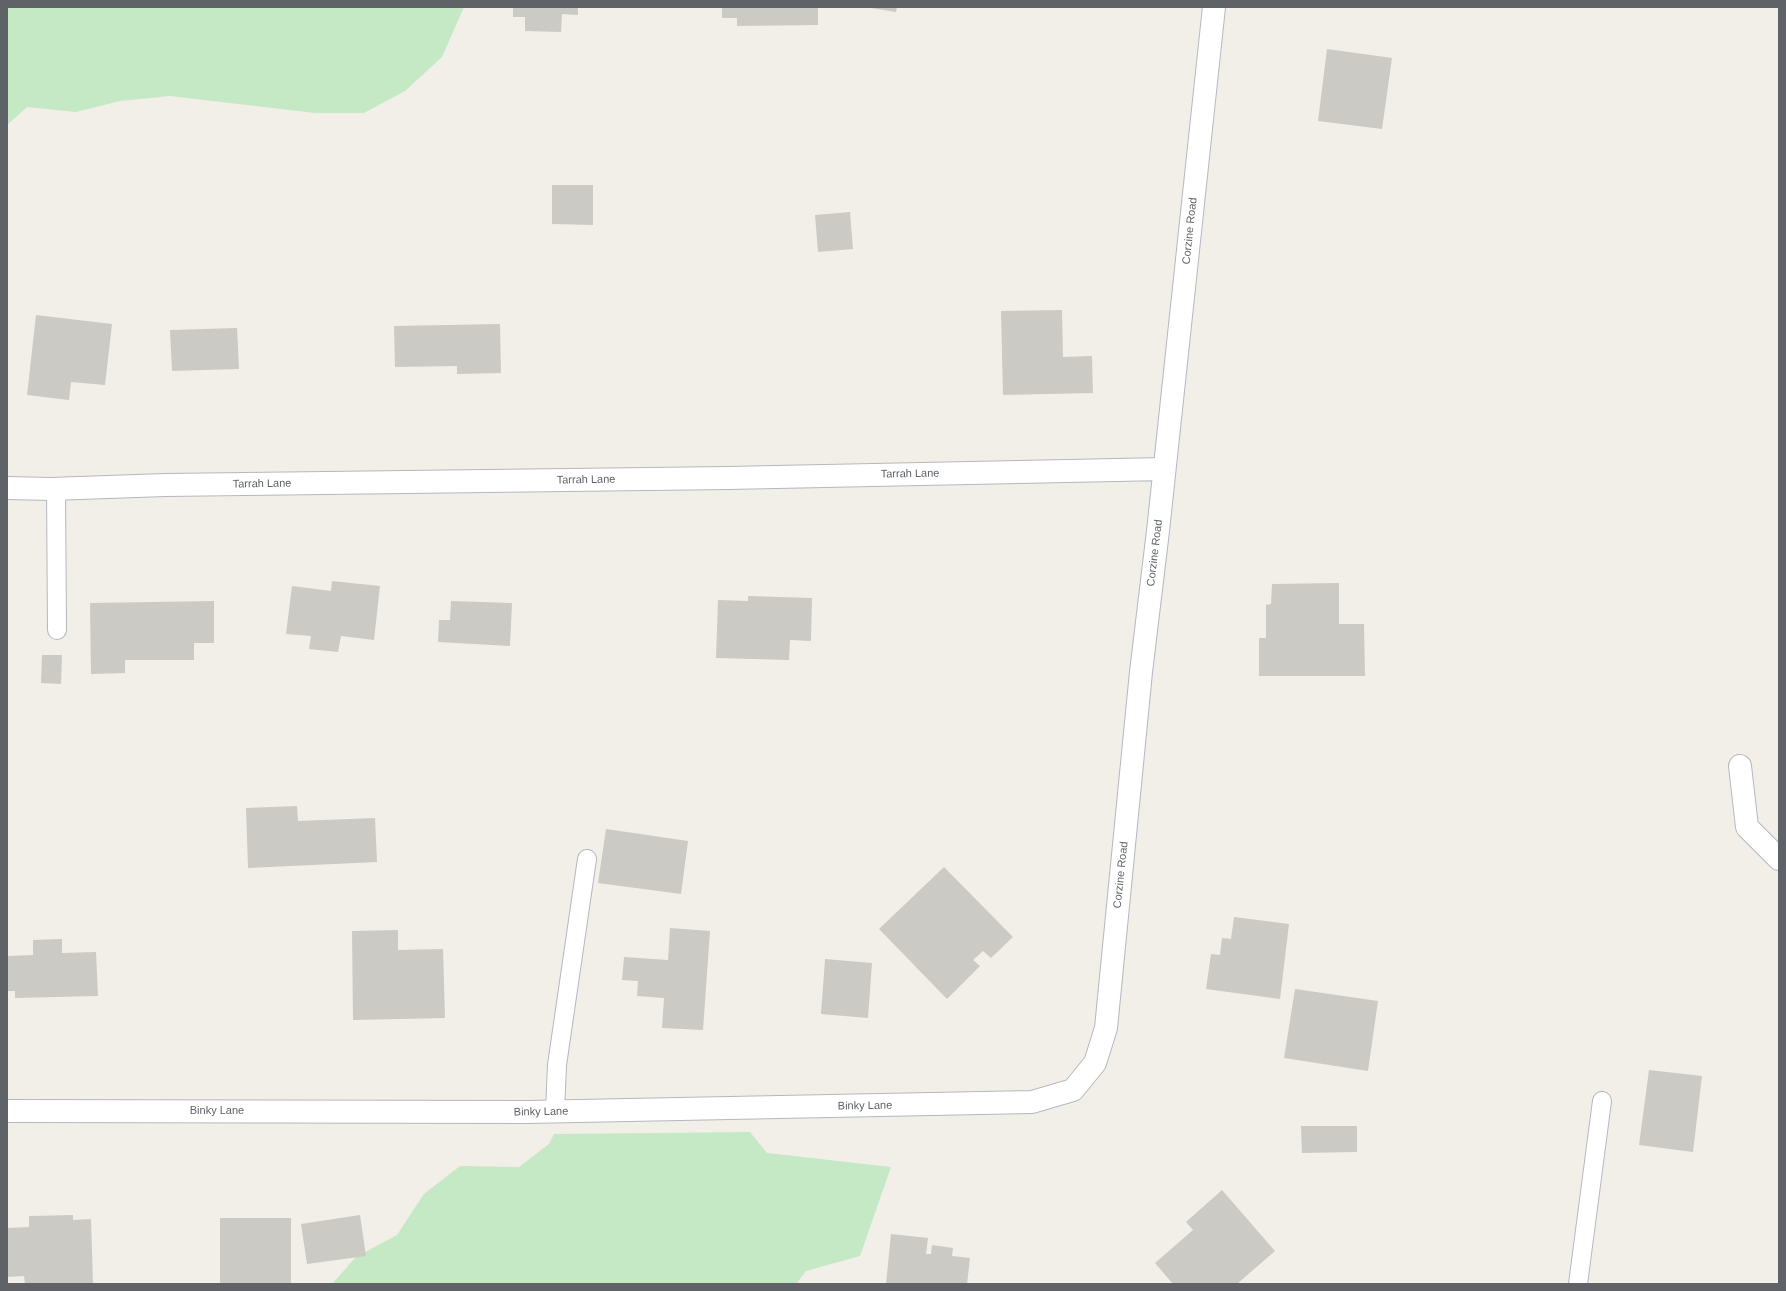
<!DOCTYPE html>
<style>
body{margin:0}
#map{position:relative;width:1786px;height:1291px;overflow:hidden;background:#f1efe8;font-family:Arial,sans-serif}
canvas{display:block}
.frame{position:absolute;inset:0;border:8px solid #5f6368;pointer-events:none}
</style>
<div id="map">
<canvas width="1786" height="1291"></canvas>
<div class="frame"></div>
</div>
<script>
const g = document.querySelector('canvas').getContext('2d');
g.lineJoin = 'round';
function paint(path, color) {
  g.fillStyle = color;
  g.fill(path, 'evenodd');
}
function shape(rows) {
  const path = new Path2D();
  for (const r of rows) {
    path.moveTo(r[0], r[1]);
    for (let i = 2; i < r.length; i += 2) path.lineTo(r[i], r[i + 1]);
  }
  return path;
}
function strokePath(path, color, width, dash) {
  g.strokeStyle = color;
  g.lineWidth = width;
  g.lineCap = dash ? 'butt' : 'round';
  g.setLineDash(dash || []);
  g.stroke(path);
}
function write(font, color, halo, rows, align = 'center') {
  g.font = font + ' Arial,sans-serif';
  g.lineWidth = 3.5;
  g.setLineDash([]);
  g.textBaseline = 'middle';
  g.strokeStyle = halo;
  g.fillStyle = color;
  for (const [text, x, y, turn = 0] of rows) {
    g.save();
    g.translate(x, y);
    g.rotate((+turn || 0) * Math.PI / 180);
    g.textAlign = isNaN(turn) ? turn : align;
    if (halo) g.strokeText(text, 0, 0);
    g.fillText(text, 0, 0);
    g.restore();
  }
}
const green = shape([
 [7,7,464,7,442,57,405,91,364,113,315,113,170,96,120,101,76,112,27,107,7,125],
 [750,1132,767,1153,891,1167,860,1256,806,1271,796,1284,332,1284,356,1257,397,1235,424,1194,460,1166,519,1167,549,1144,554,1134]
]);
const building = shape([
 [513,7,578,7,578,15,562,14,561,32,525,31,525,17,513,17],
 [722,7,818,7,818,25,737,26,737,18,722,18],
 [865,7,897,7,896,12],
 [1327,49,1392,58,1382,129,1318,121],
 [552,185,593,185,593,225,552,224],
 [850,212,853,249,818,252,815,215],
 [1062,310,1063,357,1092,356,1093,393,1003,395,1001,311],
 [36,315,112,324,105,385,71,382,69,400,27,395],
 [500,324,501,373,457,374,457,366,395,367,394,326],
 [237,328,239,369,172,371,170,330],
 [332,581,380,586,374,640,341,636,338,652,309,649,311,636,286,634,292,586,331,591],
 [1339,583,1339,624,1364,624,1365,676,1259,676,1259,638,1266,638,1266,605,1271,604,1272,584],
 [748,596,812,598,811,641,790,640,789,660,716,658,718,600,748,601],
 [214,601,214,643,194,643,194,660,125,660,125,673,91,674,90,603],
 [451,601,512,603,510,646,438,642,439,620,450,620],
 [42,655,62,655,61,684,41,683],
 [297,806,298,821,375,818,377,862,248,868,246,808],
 [606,829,688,841,681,894,598,883],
 [944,867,1013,937,991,958,983,951,973,960,980,966,947,999,879,929],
 [1234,917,1289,924,1280,999,1206,989,1211,954,1220,955,1222,938,1231,939],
 [670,928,710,931,703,1030,662,1028,664,998,637,996,638,981,622,980,624,957,668,960],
 [398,930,398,950,443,949,445,1018,353,1020,352,931],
 [62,939,62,953,96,952,98,996,15,998,15,991,7,991,7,956,33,955,33,940],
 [825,959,872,963,868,1018,821,1014],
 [1295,989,1378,1001,1368,1071,1284,1058],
 [1649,1070,1702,1076,1693,1152,1639,1145],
 [1301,1126,1357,1126,1357,1152,1302,1153],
 [1222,1190,1275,1251,1237,1284,1173,1284,1155,1263,1193,1230,1186,1222],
 [73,1215,73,1220,91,1219,93,1284,25,1284,24,1276,7,1277,7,1228,29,1227,29,1216],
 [360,1215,366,1256,307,1264,301,1224],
 [220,1218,291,1218,291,1284,220,1284],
 [891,1234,928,1238,926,1254,931,1254,932,1245,953,1248,952,1256,970,1258,967,1284,886,1284]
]);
const service = shape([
 [56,489,57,630],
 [555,1112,557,1065,587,859],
 [1578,1284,1602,1101]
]);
const minor = shape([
 [7,488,51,489,165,485,728,478,1164,469],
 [1740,766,1747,827,1779,859],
 [7,1111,528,1112,1032,1102,1073,1090,1095,1063,1106,1028,1141,672,1158,531,1214,7]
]);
const streetNames = [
 ["Corzine Road",1190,231,-84],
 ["Tarrah Lane",910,474,-1],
 ["Tarrah Lane",586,480,-1],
 ["Tarrah Lane",262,484,-1],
 ["Corzine Road",1155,553,-83],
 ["Corzine Road",1121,875,-84],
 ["Binky Lane",865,1106,-1],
 ["Binky Lane",217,1111],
 ["Binky Lane",541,1112,-1]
];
paint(green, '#c5e8c5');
paint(building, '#cccac5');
strokePath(service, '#b5b8bc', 20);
strokePath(minor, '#b5b8bc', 24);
strokePath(service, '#fff', 18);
strokePath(minor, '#fff', 22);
write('11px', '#5f6368', '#fff', streetNames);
</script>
